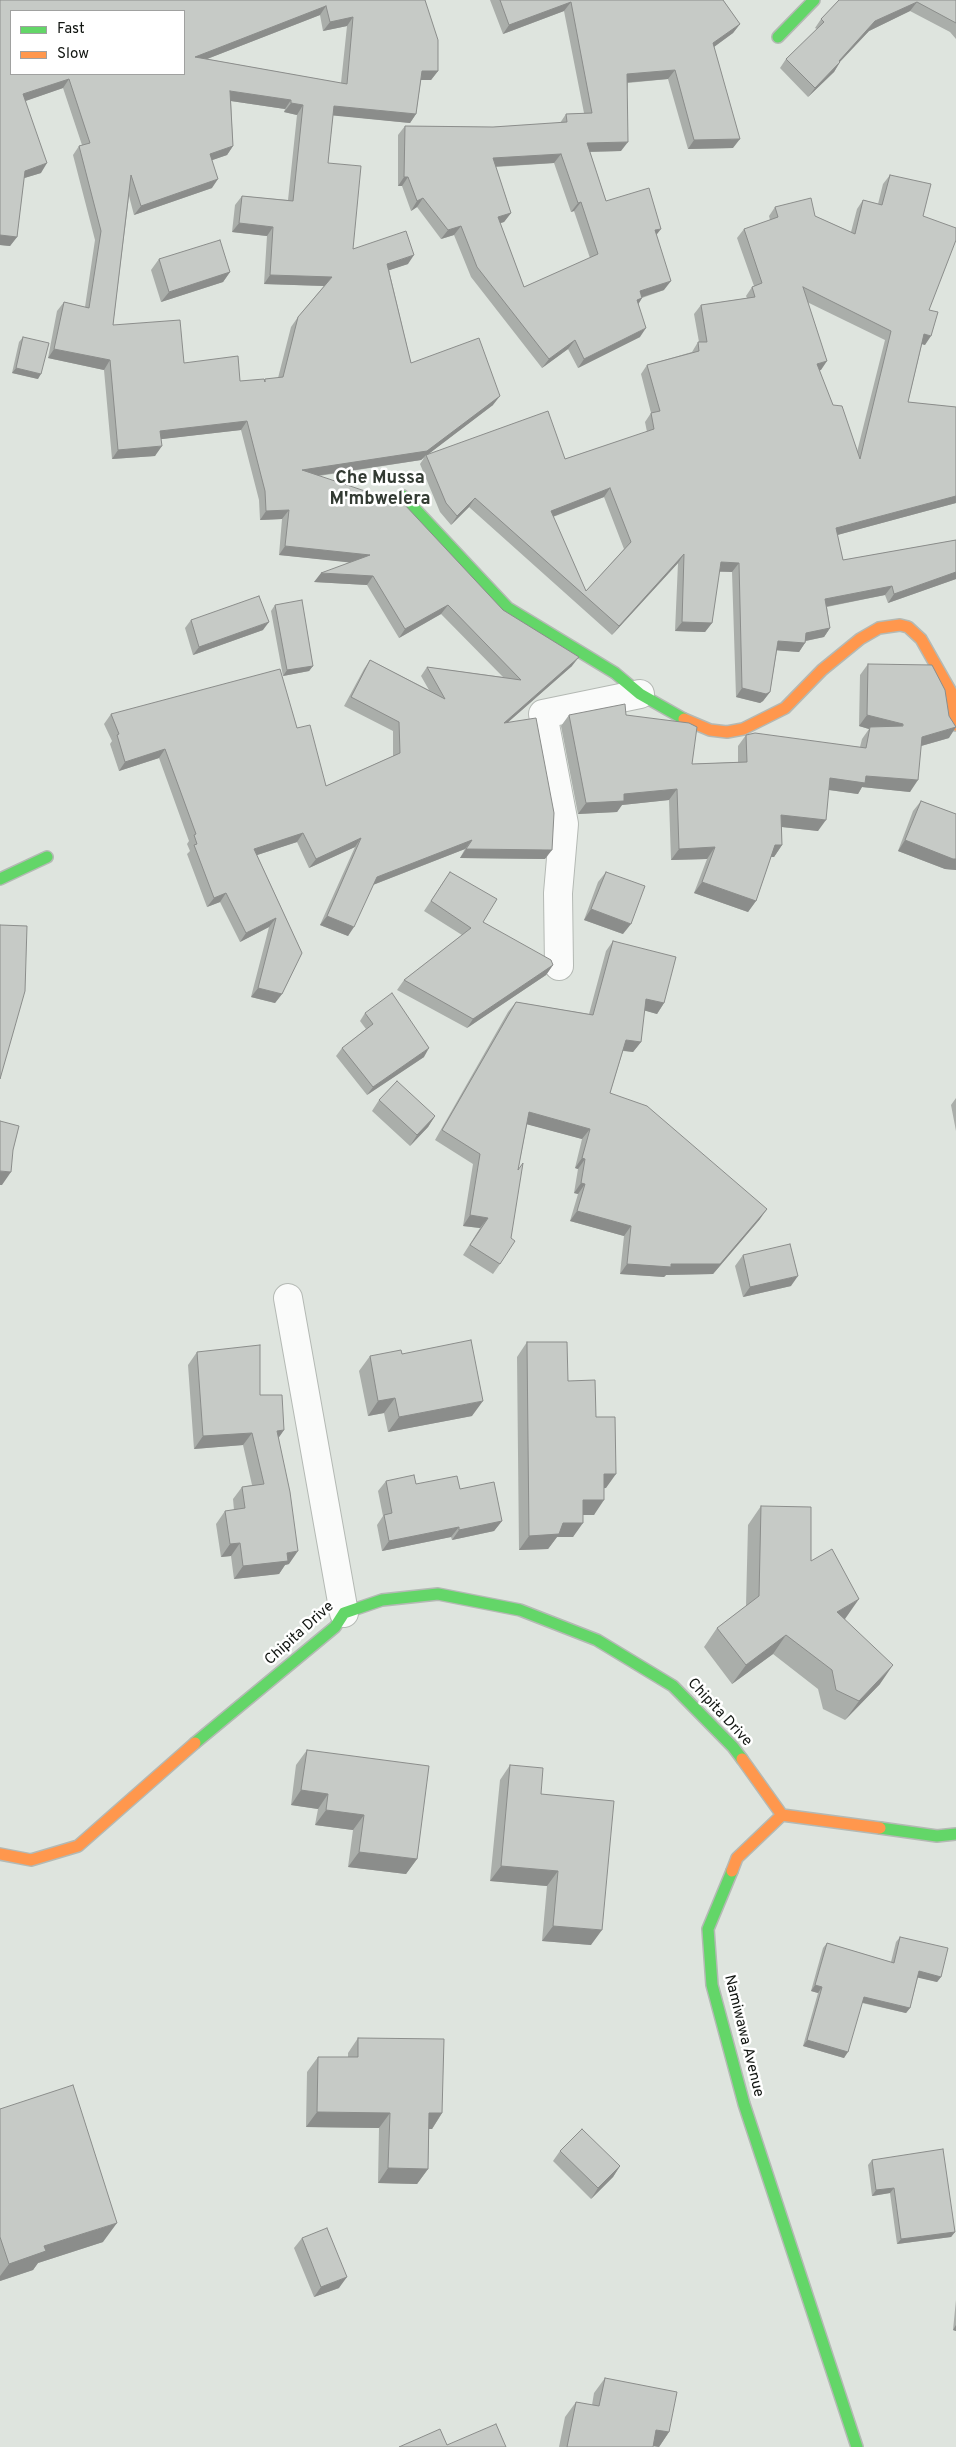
<!DOCTYPE html>
<style>
body{margin:0}
#map{position:relative;width:956px;height:2447px;overflow:hidden;background:#dee4de;font-family:Overpass,sans-serif}
canvas{display:block}
.legend{position:absolute;left:10px;top:10px;width:175px;height:65px;box-sizing:border-box;background:#fff;border:1px solid #a0a1a0;margin:0;padding:6px 9px;list-style:none;font-size:15px;color:#111511}
.legend li{display:flex;align-items:center;gap:10px;height:25px}
.legend b{width:25px;border:1px solid #a0a1a0}
</style>
<div id="map">
<canvas width="956" height="2447"></canvas>
<ul class="legend">
<li><b style="height:6px;background:#63d668"></b>Fast</li>
<li><b style="height:6px;background:#ff974d"></b>Slow</li>
</ul>
</div>
<script>
const g = document.querySelector('canvas').getContext('2d');
g.lineJoin = 'round';
function shape(rows) {
  const path = new Path2D();
  for (const r of rows) {
    path.moveTo(r[0], r[1]);
    for (let i = 2; i < r.length; i += 2) path.lineTo(r[i], r[i + 1]);
  }
  return path;
}
function strokePath(path, color, width, dash) {
  g.strokeStyle = color;
  g.lineWidth = width;
  g.lineCap = dash ? 'butt' : 'round';
  g.setLineDash(dash || []);
  g.stroke(path);
}
function paint(path, color) {
  g.fillStyle = color;
  g.fill(path, 'evenodd');
}
function write(font, color, halo, rows, align = 'center') {
  g.font = font + ' Overpass,sans-serif';
  g.lineWidth = 5;
  g.setLineDash([]);
  g.textBaseline = 'middle';
  g.strokeStyle = halo;
  g.fillStyle = color;
  for (const [text, x, y, turn = 0] of rows) {
    g.save();
    g.translate(x, y);
    g.rotate((+turn || 0) * Math.PI / 180);
    g.textAlign = isNaN(turn) ? turn : align;
    if (halo) g.strokeText(text, 0, 0);
    g.fillText(text, 0, 0);
    g.restore();
  }
}
const street = shape([
 [559,966,558,893,564,824,543,714,640,694],
 [288,1298,344,1613]
]);
const fast = shape([
 [778,37,814,0],
 [403,496,508,608,615,673,640,694,684,719],
 [0,879,47,857],
 [195,1743,335,1627,344,1613,382,1600,438,1594,520,1610,597,1640,673,1686,733,1747,742,1759],
 [880,1828,937,1836,956,1834],
 [732,1871,708,1929,712,1985,744,2104,857,2447]
]);
const slow = shape([
 [684,719,710,730,727,732,743,729,785,708,822,670,860,639,879,628,900,625,908,627,921,639,951,692,956,725],
 [742,1759,782,1815],
 [0,1854,31,1860,78,1846,195,1743],
 [732,1871,737,1858,782,1815,880,1828]
]);
const wall = shape([
 [0,0,425,0,438,71,431,80,421,80,416,114,410,123,333,115,328,163,353,249,408,264,389,270,411,363,493,405,428,454,565,459,647,432,645,422,651,413,641,374,647,365,692,352,698,342,699,342,694,314,701,305,747,298,746,296,752,287,754,286,737,238,744,229,770,220,769,216,775,207,815,216,851,232,857,209,863,200,878,204,883,184,890,175,923,216,929,310,925,345,922,344,908,402,956,407,956,503,837,535,843,560,956,540,956,579,888,603,885,595,827,607,830,628,824,637,806,641,799,652,777,650,770,692,763,701,760,703,736,697,732,572,719,572,712,623,705,632,675,631,678,563,612,635,469,507,451,525,440,512,420,464,424,458,421,460,319,476,503,610,572,666,508,722,545,859,460,858,465,849,373,885,348,936,320,925,355,847,309,868,297,842,257,855,302,953,282,994,275,1003,251,997,269,927,240,942,220,902,207,907,187,854,190,851,187,844,189,841,159,758,119,771,110,744,112,741,104,724,111,714,297,728,326,786,393,756,393,731,344,706,364,669,370,660,429,690,421,676,427,667,503,677,441,614,399,638,367,585,314,582,349,562,279,555,282,519,260,520,259,500,241,430,161,439,155,456,112,459,104,370,48,358,57,311,64,302,85,307,95,240,73,155,79,146,82,145,63,88,25,101,41,173,24,178,17,237,10,246,0,245],
 [320,15,323,31,347,26,341,83,207,59],
 [231,101,285,109,284,112,297,115,288,200,242,196,235,205,232,232,267,236,264,284,324,286,298,317,291,327,278,378,265,379,264,380,240,381,184,363,113,325,129,196,134,215,212,188,212,160,227,155,233,146],
 [807,302,885,340,857,452,833,405,819,370,821,370],
 [604,497,624,549,586,591,553,517],
 [490,0,723,0,740,24,733,33,714,47,733,148,688,149,668,79,628,83,621,151,590,152,606,201,656,235,664,290,642,298,638,304,640,337,578,368,568,349,542,368,471,277,454,235,441,239,417,207,411,211,402,186,398,186,398,135,405,126,493,127,560,123,566,114,584,113,564,11,503,34],
 [554,163,571,212,574,211,590,258,524,287,500,223,504,222,511,213,496,167],
 [839,0,956,0,956,39,950,32,910,11,869,31,840,62,834,72,808,97,780,68,786,59,817,29,815,28,821,19],
 [159,259,230,272,223,282,161,302,151,270],
 [23,337,38,379,12,373,19,342],
 [275,605,313,666,309,671,283,676,271,611],
 [191,620,263,630,193,655,185,628],
 [868,664,949,738,921,746,910,792,862,787,858,794,829,790,818,831,782,827,782,845,774,857,771,857,756,901,748,912,694,893,707,859,671,860,669,800,622,805,617,812,578,814,561,726,569,715,626,715,692,764,738,762,738,746,746,735,860,747,862,739,869,729,859,726,860,675],
 [921,801,956,814,956,870,945,869,898,851,913,811],
 [450,872,483,922,553,965,546,975,467,1028,397,990,404,980,462,935,424,911],
 [606,872,623,934,584,920,598,882],
 [613,941,664,1003,657,1014,644,1010,641,1042,633,1052,623,1051,610,1093,760,1219,713,1274,666,1275,664,1277,620,1274,624,1236,570,1221,578,1194,574,1193,578,1169,575,1168,582,1139,527,1124,500,1264,493,1274,463,1255,480,1228,463,1226,473,1164,435,1140,508,1012,516,1002,589,1014,606,951],
 [365,1013,424,1057,367,1095,336,1056,342,1048,366,1029,360,1021],
 [956,1098,956,1131,951,1105],
 [379,1100,435,1116,428,1127,410,1146,372,1111],
 [743,1255,791,1286,743,1297,735,1266],
 [527,1342,568,1381,596,1417,606,1488,604,1488,594,1515,583,1515,573,1537,557,1537,548,1549,519,1550,517,1357],
 [197,1352,260,1395,284,1430,278,1438,289,1564,285,1565,279,1574,234,1579,231,1556,221,1557,216,1524,225,1511,234,1510,233,1499,242,1487,252,1485,243,1445,194,1449,188,1365],
 [402,1354,472,1416,388,1432,384,1413,368,1416,359,1371,370,1356],
 [386,1481,460,1489,502,1521,494,1531,452,1540,451,1537,382,1551,377,1525,383,1516,378,1491],
 [761,1506,811,1561,845,1619,880,1684,845,1720,823,1709,818,1689,773,1654,732,1684,704,1647,717,1628,746,1606,748,1525],
 [307,1750,417,1859,406,1874,348,1867,353,1830,315,1825,318,1809,291,1805,296,1765],
 [510,1765,541,1794,591,1945,542,1941,547,1886,490,1881,500,1780],
 [900,1937,941,1977,937,1982,918,1977,910,2008,906,2013,862,2003,844,2058,803,2046,818,1993,811,1991,823,1948,827,1943,891,1962,896,1942],
 [358,2038,442,2113,432,2129,429,2129,428,2169,417,2184,378,2183,379,2128,306,2127,307,2072,318,2057,348,2057,348,2053],
 [0,2109,103,2242,38,2263,33,2270,0,2281],
 [560,2151,620,2166,613,2177,591,2199,553,2161],
 [872,2160,955,2232,951,2237,897,2244,890,2193,872,2196,868,2165],
 [302,2238,339,2288,314,2297,294,2248],
 [956,2300,956,2331,953,2330],
 [605,2378,669,2432,659,2447,653,2446,653,2447,559,2447,565,2417,576,2402,592,2405,594,2393]
]);
const shadedWall = shape([
 [571,2,564,11,503,34,509,25],
 [917,2,910,11,869,31,832,70,839,61,875,21],
 [326,6,320,15,189,66,195,57],
 [353,17,347,26,323,31,330,22],
 [740,24,733,33,707,52,713,43],
 [840,62,834,72,808,97,815,88],
 [675,70,668,79,621,83,627,74],
 [422,71,438,71,431,80,415,80],
 [69,79,63,88,17,104,23,94],
 [230,91,291,100,285,109,224,100],
 [291,103,303,105,297,115,284,112],
 [334,106,416,114,410,123,328,115],
 [740,139,733,148,688,149,694,140],
 [628,142,621,151,581,152,587,143],
 [233,146,227,155,204,163,210,154],
 [561,154,554,163,487,167,493,158],
 [47,163,41,173,18,180,25,171],
 [404,177,408,177,402,186,398,186],
 [218,179,212,188,134,215,141,206],
 [423,198,417,207,411,211,417,201],
 [581,202,574,211,571,212,578,203],
 [511,213,504,222,491,226,498,217],
 [239,223,273,227,267,236,232,232],
 [461,226,454,235,441,239,448,230],
 [661,229,654,238,655,230],
 [0,235,17,237,10,246,0,245],
 [414,255,408,264,381,273,387,264],
 [230,272,223,282,161,302,169,292],
 [270,275,332,277,325,286,264,284],
 [671,281,664,290,633,300,640,291],
 [642,298,636,308,637,300],
 [646,328,640,337,578,368,584,359],
 [924,334,931,336,925,345,918,343],
 [575,340,568,349,542,368,549,359],
 [54,349,110,360,104,370,48,358],
 [827,361,821,370,811,373,817,364],
 [16,368,41,374,38,379,12,373],
 [500,396,493,405,426,456,426,455,421,460,295,479,302,470],
 [247,421,241,430,154,440,160,431],
 [162,446,155,456,112,459,118,450],
 [610,488,604,497,544,520,551,511],
 [956,496,956,503,830,537,836,528],
 [475,498,469,507,451,525,457,516],
 [289,510,282,519,260,520,266,511],
 [285,546,370,555,364,564,279,555],
 [684,554,678,563,612,635,619,626],
 [721,562,739,563,732,572,714,571],
 [956,572,956,579,888,603,894,594],
 [321,573,373,576,367,585,314,582],
 [892,586,885,595,819,608,825,599],
 [448,605,441,614,399,638,405,629],
 [269,622,263,630,193,655,199,647],
 [682,622,712,623,705,632,675,631],
 [830,628,824,637,800,642,806,633],
 [778,641,805,643,799,652,772,650],
 [579,657,572,666,497,732,504,723],
 [313,666,309,671,283,676,287,670],
 [742,688,770,692,763,701,760,703,736,697],
 [867,715,903,724,895,735,870,727,869,729,859,726],
 [956,727,949,738,914,748,922,737],
 [165,749,159,758,119,771,125,762],
 [866,776,918,780,910,792,862,787,858,794,822,789,830,778],
 [677,789,669,800,622,805,617,812,578,814,586,803,624,794],
 [781,815,826,820,818,831,773,826],
 [303,833,297,842,248,858,254,849],
 [361,838,355,847,309,868,316,859],
 [472,840,465,849,370,886,377,877],
 [905,840,956,859,956,870,945,869,898,851],
 [775,845,782,845,774,857,767,857],
 [715,847,707,859,671,860,679,849],
 [466,849,552,850,545,859,460,858],
 [702,882,756,901,748,912,694,893],
 [226,893,220,902,207,907,214,898],
 [591,909,631,924,623,934,584,920],
 [327,916,354,927,348,936,320,925],
 [276,918,269,927,240,942,246,933],
 [553,965,546,975,467,1028,473,1019],
 [258,988,282,994,275,1003,251,997],
 [646,999,664,1003,657,1014,639,1009],
 [626,1040,641,1042,633,1052,619,1050],
 [429,1048,424,1057,367,1095,373,1087],
 [529,1112,590,1129,582,1139,522,1123],
 [435,1116,428,1127,410,1146,417,1135],
 [582,1158,585,1159,578,1169,575,1168],
 [0,1171,11,1172,2,1185,0,1185],
 [581,1183,585,1184,578,1194,574,1193],
 [767,1209,760,1219,713,1274,666,1275,664,1277,620,1274,627,1264,671,1264],
 [577,1211,631,1226,624,1236,570,1221],
 [470,1215,488,1218,480,1228,463,1226],
 [798,1276,791,1286,743,1297,750,1287],
 [395,1398,384,1413,368,1416,378,1401],
 [483,1401,472,1416,388,1432,399,1417],
 [284,1430,275,1443,277,1431],
 [252,1433,243,1445,194,1449,203,1436],
 [604,1474,616,1474,606,1488,593,1489],
 [583,1500,604,1500,594,1515,573,1515],
 [502,1521,494,1531,452,1540,459,1530],
 [563,1523,583,1523,573,1537,557,1537,548,1549,519,1550,529,1536],
 [459,1527,451,1537,382,1551,389,1541],
 [240,1543,231,1556,221,1557,230,1544],
 [298,1551,289,1564,285,1565,279,1574,234,1579,243,1566,287,1553],
 [859,1599,845,1619,823,1631,837,1612],
 [786,1635,773,1654,732,1684,746,1665],
 [893,1665,880,1684,845,1720,859,1701],
 [301,1790,328,1794,318,1809,291,1805],
 [326,1810,364,1815,353,1830,315,1825],
 [359,1852,417,1859,406,1874,348,1867],
 [501,1866,558,1871,547,1886,490,1881],
 [553,1926,602,1930,591,1945,542,1941],
 [919,1971,941,1977,937,1982,915,1977],
 [815,1985,822,1987,818,1993,811,1991],
 [864,1997,910,2008,906,2013,860,2002],
 [807,2040,848,2052,844,2058,803,2046],
 [317,2112,390,2113,379,2128,306,2127],
 [429,2113,442,2113,432,2129,419,2129],
 [620,2166,613,2177,591,2199,598,2188],
 [388,2168,428,2169,417,2184,378,2183],
 [894,2188,890,2193,872,2196,876,2190],
 [117,2223,103,2242,38,2263,33,2270,0,2281,0,2276,9,2264,44,2246],
 [955,2232,951,2237,897,2244,901,2239],
 [347,2277,339,2288,314,2297,321,2287],
 [956,2325,956,2331,953,2330],
 [656,2430,669,2432,659,2447,646,2445]
]);
const building = shape([
 [0,0,425,0,438,40,438,71,422,71,416,114,334,106,328,163,361,166,353,249,406,231,414,255,387,264,411,363,479,338,500,396,427,451,302,470,404,504,503,610,579,657,504,723,536,718,554,813,552,850,466,849,472,840,377,877,354,927,327,916,361,838,316,859,303,833,254,849,302,953,282,994,258,988,276,918,246,933,226,893,214,898,194,845,197,844,194,835,196,834,165,749,125,762,117,735,119,734,111,714,280,669,297,728,310,725,326,786,400,753,399,722,351,697,370,660,445,699,427,667,521,680,448,605,405,629,373,576,321,573,370,555,285,546,289,510,266,511,265,491,247,421,160,431,162,446,118,450,110,360,54,349,64,302,89,308,101,231,79,146,90,143,69,79,23,94,47,163,25,171,17,237,0,235,0,0],
 [326,6,330,22,353,17,347,84,195,57,326,6],
 [11,11,184,11,184,74,11,74,11,11],
 [230,91,291,100,291,103,303,105,293,201,242,196,239,223,273,227,270,275,332,277,298,317,283,377,265,379,265,382,264,379,240,381,238,356,184,363,180,320,113,325,131,175,141,206,218,179,210,154,233,146,230,91],
 [500,0,723,0,740,24,713,43,740,139,694,140,675,70,627,74,628,142,587,143,606,201,649,188,661,229,655,230,671,281,640,291,642,298,637,300,646,328,584,359,575,340,549,359,477,267,461,226,448,230,423,198,417,201,408,177,404,177,405,126,493,127,567,122,566,114,592,113,571,2,509,25,500,0],
 [561,154,578,203,581,202,598,254,524,287,498,217,511,213,493,158,561,154],
 [839,0,956,0,956,23,917,2,875,21,839,61,840,62,815,88,786,59,824,22,821,19,839,0],
 [890,175,931,184,923,216,956,228,956,240,929,310,938,312,931,336,924,334,908,402,956,407,956,496,836,528,843,560,956,540,956,572,894,594,892,586,825,599,830,628,806,633,805,643,778,641,770,692,766,694,742,688,739,563,721,562,712,623,682,622,684,554,619,626,475,498,457,516,446,503,426,455,548,411,565,459,654,429,651,413,660,411,647,365,699,351,698,342,707,342,701,305,755,297,752,287,762,283,744,229,778,217,775,207,811,198,815,216,855,234,863,200,882,205,890,175],
 [803,287,891,331,860,459,842,406,833,405,817,364,827,361,803,287],
 [610,488,631,542,586,591,551,511,610,488],
 [220,240,230,272,169,292,159,259,220,240],
 [23,337,49,343,41,374,16,368,23,337],
 [259,596,269,622,199,647,191,620,259,596],
 [302,600,313,666,287,670,275,605,302,600],
 [868,664,932,665,945,690,949,716,956,727,922,737,918,780,866,776,865,783,830,778,826,820,781,815,782,845,775,845,756,901,702,882,715,847,679,849,677,789,624,794,624,801,586,803,569,715,625,704,626,715,689,723,697,727,692,764,747,762,746,735,755,733,866,748,870,727,903,726,903,724,867,715,868,664],
 [921,801,956,814,956,859,953,859,905,840,921,801],
 [450,872,497,899,483,922,551,960,553,965,473,1019,404,980,471,928,431,901,450,872],
 [606,872,645,886,631,924,591,909,606,872],
 [0,925,27,926,25,991,0,1079,0,925],
 [613,941,676,957,664,1003,646,999,641,1042,626,1040,610,1093,647,1106,767,1209,720,1264,671,1264,671,1267,627,1264,631,1226,577,1211,585,1184,581,1183,585,1159,582,1158,590,1129,529,1112,518,1170,523,1163,511,1238,515,1241,500,1264,470,1245,488,1218,470,1215,480,1154,442,1130,516,1002,593,1015,613,941],
 [392,993,429,1048,373,1087,342,1048,373,1024,365,1013,392,993],
 [397,1081,435,1116,417,1135,379,1100,397,1081],
 [0,1121,19,1126,13,1150,11,1172,0,1171,0,1121],
 [790,1244,798,1276,750,1287,743,1255,790,1244],
 [471,1340,483,1401,399,1417,395,1398,378,1401,370,1356,401,1350,402,1354,471,1340],
 [527,1342,567,1342,568,1381,595,1380,596,1417,615,1417,616,1474,604,1474,604,1500,583,1500,583,1523,563,1523,559,1534,529,1536,527,1342],
 [260,1345,260,1395,282,1395,284,1430,277,1431,290,1492,298,1551,287,1553,288,1561,243,1566,240,1543,230,1544,225,1511,245,1508,242,1487,264,1484,252,1433,203,1436,197,1352,260,1345],
 [414,1475,416,1484,457,1476,460,1489,494,1482,502,1521,459,1530,459,1527,389,1541,384,1515,392,1513,386,1481,414,1475],
 [761,1506,811,1507,811,1561,832,1549,859,1599,837,1612,893,1665,859,1701,836,1690,832,1670,786,1635,746,1665,717,1628,759,1596,761,1506],
 [307,1750,429,1766,417,1859,359,1852,364,1815,326,1810,328,1794,301,1790,307,1750],
 [510,1765,543,1768,541,1794,614,1801,602,1930,553,1926,558,1871,501,1866,510,1765],
 [900,1937,948,1948,941,1977,919,1971,910,2008,864,1997,848,2052,807,2040,822,1987,815,1985,827,1943,894,1963,900,1937],
 [358,2038,444,2039,442,2113,429,2113,428,2169,388,2168,390,2113,317,2112,318,2057,358,2057,358,2038],
 [73,2085,117,2223,44,2246,46,2251,9,2264,0,2237,0,2109,73,2085],
 [582,2129,620,2166,598,2188,560,2151,582,2129],
 [943,2149,955,2232,901,2239,894,2188,876,2190,872,2160,943,2149],
 [327,2228,347,2277,321,2287,302,2238,327,2228],
 [605,2378,677,2392,669,2432,656,2430,653,2447,567,2447,576,2402,599,2406,605,2378],
 [496,2424,506,2447,399,2447,440,2429,447,2445,496,2424]
]);
const streetNames = [
 ["Chipita Drive",300,1634,-42],
 ["Chipita Drive",719,1713,47],
 ["Namiwawa Avenue",743,2036,76]
];
const quarterNames = [
 ["Che Mussa",380,479],
 ["M'mbwelera",380,500]
];
strokePath(street, '#b4b9b4', 30);
strokePath(fast, '#b4b9b4', 14);
strokePath(slow, '#b4b9b4', 14);
strokePath(street, '#fafbfa', 28);
strokePath(fast, '#63d668', 11);
strokePath(slow, '#ff974d', 11);
paint(wall, '#aaaeaa');
paint(shadedWall, '#8b8d8b');
paint(building, '#c6cac6');
strokePath(building, '#8b8d8b', 1);
write('15px', '#111511', '#fff', streetNames);
write('bold 18px', '#323a32', '#fff', quarterNames);
</script>
